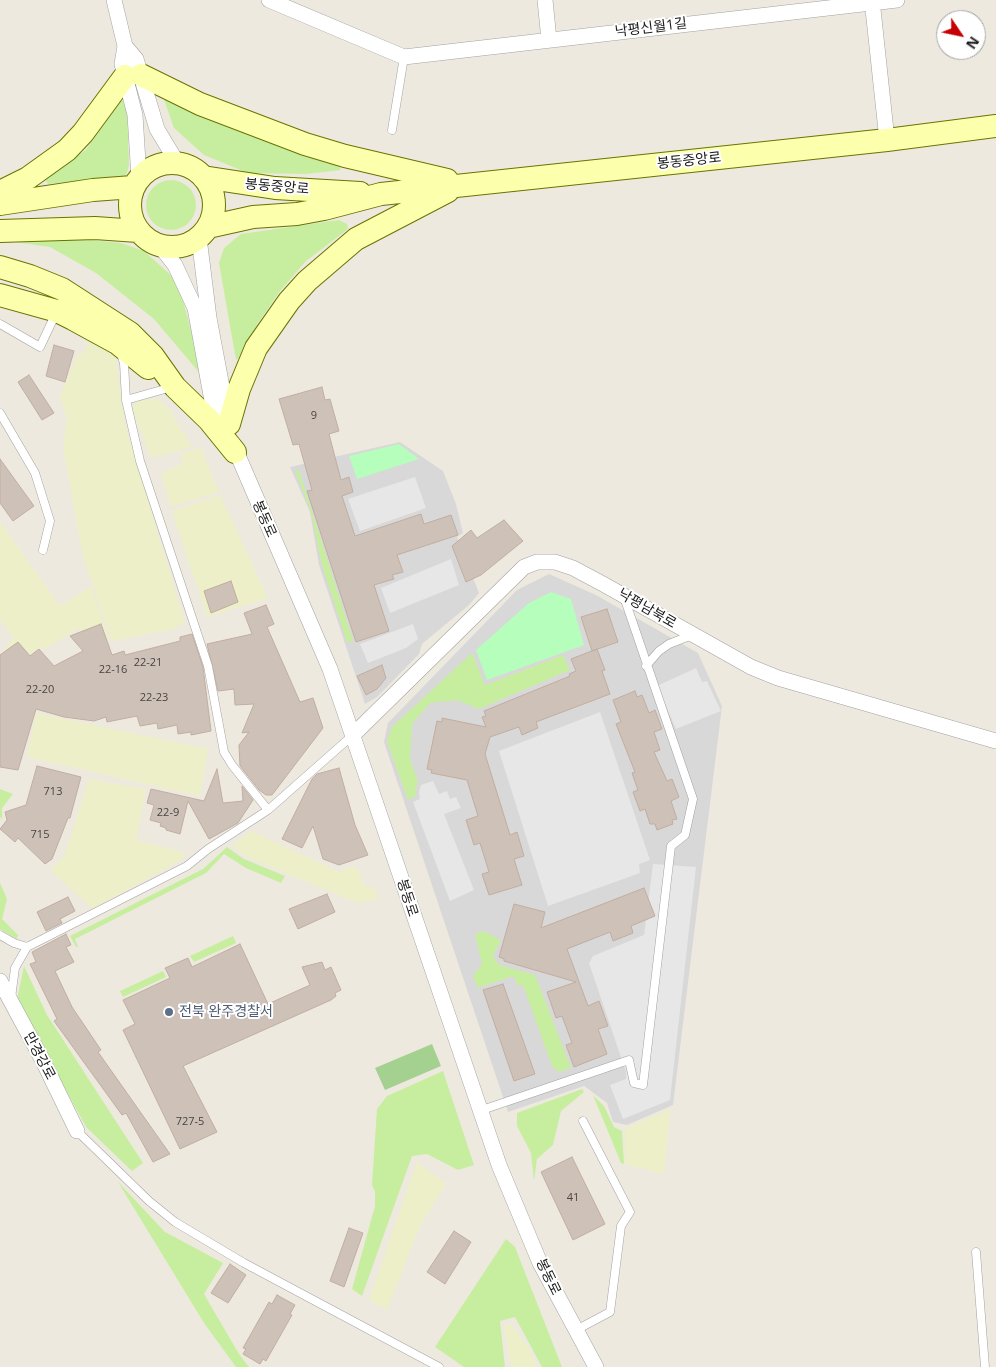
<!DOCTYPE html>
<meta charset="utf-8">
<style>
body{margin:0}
#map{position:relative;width:996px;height:1367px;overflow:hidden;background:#eee9df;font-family:"Open Sans",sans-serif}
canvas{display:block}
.north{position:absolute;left:936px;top:10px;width:50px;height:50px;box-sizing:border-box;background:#fff;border:1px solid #a4a4a4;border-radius:50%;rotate:124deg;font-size:14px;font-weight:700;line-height:20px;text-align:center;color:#1b1b1b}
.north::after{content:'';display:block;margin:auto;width:18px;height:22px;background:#c60003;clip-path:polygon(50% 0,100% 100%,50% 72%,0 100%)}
</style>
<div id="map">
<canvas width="996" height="1367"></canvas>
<div class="north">N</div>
</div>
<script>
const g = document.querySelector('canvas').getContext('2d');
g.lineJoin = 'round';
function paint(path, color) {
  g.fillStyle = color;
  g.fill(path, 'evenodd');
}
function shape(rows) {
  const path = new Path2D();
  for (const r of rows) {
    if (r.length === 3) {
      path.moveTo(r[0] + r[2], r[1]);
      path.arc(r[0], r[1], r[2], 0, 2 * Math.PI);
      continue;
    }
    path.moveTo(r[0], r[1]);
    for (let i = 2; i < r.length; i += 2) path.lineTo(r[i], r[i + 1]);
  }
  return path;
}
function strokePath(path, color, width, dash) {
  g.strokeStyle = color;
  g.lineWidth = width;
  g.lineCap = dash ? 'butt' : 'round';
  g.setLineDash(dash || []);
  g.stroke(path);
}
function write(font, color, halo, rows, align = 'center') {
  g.font = font + ' "Open Sans","Noto Sans KR",sans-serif';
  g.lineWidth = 4;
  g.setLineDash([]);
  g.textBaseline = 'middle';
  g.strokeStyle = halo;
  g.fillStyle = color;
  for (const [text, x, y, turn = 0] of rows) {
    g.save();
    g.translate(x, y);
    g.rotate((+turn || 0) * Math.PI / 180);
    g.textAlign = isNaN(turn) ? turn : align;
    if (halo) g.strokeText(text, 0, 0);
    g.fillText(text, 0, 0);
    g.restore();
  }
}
const residential = shape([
 [400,442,443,471,456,504,463,533,457,537,479,593,469,605,422,644,419,654,377,697,365,704,319,565,310,512,290,467],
 [549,574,596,595,698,653,722,706,673,1105,627,1125,613,1122,607,1103,584,1086,508,1112,384,742,388,723,517,590]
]);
const farmland = shape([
 [93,340,114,348,126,428,185,622,174,629,112,641,83,557,63,448,67,420,60,396,78,354,84,353,88,341],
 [143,399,158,399,169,409,192,447,151,458,133,411,134,403],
 [201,448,219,492,171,507,161,474,183,463,180,453],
 [220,495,268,598,207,617,172,511],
 [0,522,60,606,91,586,110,641,95,646,78,628,46,649,41,647,13,663,5,648,14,638,0,620],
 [36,713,208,749,200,796,27,757],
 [89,779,146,789,136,840,186,853,181,860,93,909,50,870,64,857],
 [251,831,339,872,356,866,365,886,375,889,379,899,358,903,247,857,232,845],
 [670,1109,664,1174,625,1164,625,1129],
 [417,1162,446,1184,421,1224,387,1310,369,1300],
 [511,1324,530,1350,537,1367,511,1367,504,1326]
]);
const grass = shape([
 [162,94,235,130,337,163,341,170,306,174,248,173,204,155,174,128],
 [122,100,127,107,129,165,126,176,48,184,45,179,47,175,86,150,114,104],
 [171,205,25],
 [339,220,347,224,348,229,306,261,280,291,258,323,241,356,236,360,219,263,224,248,241,234],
 [53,236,121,243,144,251,173,277,183,300,203,377,154,319,96,273,50,247,0,240],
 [295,470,299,470,353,641,347,642,322,565,311,513],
 [472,653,485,685,563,655,570,670,479,709,457,700,430,703,412,724,410,759,418,782,415,791,417,795,408,800,387,741,392,727],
 [0,789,13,794,2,808,2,819,0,817],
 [227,847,244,859,285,876,281,883,246,868,224,854,206,873,75,939,78,947,76,947,70,936,203,869],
 [0,883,7,899,2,919,18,935,17,939,0,929],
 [483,931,501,940,493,956,499,965,535,975,571,1068,559,1072,552,1066,523,985,519,986,513,976,478,988,473,976,482,964,475,934],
 [233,936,236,943,194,962,190,956],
 [24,966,47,1015,143,1163,132,1171,86,1127,17,1000],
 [163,971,166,977,123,997,120,991],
 [443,1071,474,1165,458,1170,427,1154,412,1156,362,1296,352,1289,375,1206,375,1192,372,1185,377,1109,387,1096],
 [582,1089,584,1092,561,1111,553,1145,537,1159,534,1181,531,1153,517,1126,517,1113],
 [593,1095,604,1106,614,1127,622,1131,624,1164,621,1163],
 [118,1182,165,1232,223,1263,204,1294,239,1354,249,1367,236,1367,204,1323],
 [506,1239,515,1247,562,1367,542,1367,515,1317,500,1321,505,1367,464,1367,435,1347]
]);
const forest = shape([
 [432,1044,441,1066,385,1090,375,1068]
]);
const park = shape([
 [399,444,419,459,357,479,349,456],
 [551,592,571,599,584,645,487,680,476,650,529,603]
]);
const parking = shape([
 [415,477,426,508,360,531,348,499],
 [451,559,459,585,390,613,381,588],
 [413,624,418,639,406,648,368,663,360,644],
 [696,668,702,682,707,681,721,711,676,729,657,686],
 [600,712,650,860,639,864,640,873,548,906,499,751],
 [433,781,439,794,447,791,450,799,456,797,461,808,444,814,474,890,450,901,413,802,420,799,419,792,421,785],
 [653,864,696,867,670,1100,623,1119,610,1085,626,1079,626,1072,589,963,593,956,644,935]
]);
const building = shape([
 [54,345,74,351,65,382,46,376,54,345],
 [29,375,54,413,42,420,18,382,29,375],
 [322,387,325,400,330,399,339,431,329,434,341,480,349,477,353,492,342,496,355,536,421,514,424,524,451,515,458,535,397,555,403,572,392,575,394,579,374,585,389,631,356,642,307,491,312,490,299,444,293,445,279,399,322,387],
 [0,459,34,506,13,521,0,503,0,459],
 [504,520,523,541,481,575,466,582,452,546,471,530,477,538,504,520],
 [231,581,238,602,211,613,204,591,231,581],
 [266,605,274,624,267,627,300,702,313,698,323,728,272,795,266,795,259,790,240,766,239,745,249,732,242,733,254,704,235,705,234,689,218,691,207,644,252,634,244,613,266,605],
 [607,609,618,642,592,651,581,617,607,609],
 [101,624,112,655,124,651,125,655,180,641,180,637,192,634,203,667,211,731,191,735,191,732,178,734,177,725,158,729,157,723,140,726,137,716,107,722,106,717,94,721,64,717,36,709,18,770,0,767,0,655,18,642,30,656,39,649,54,666,83,651,70,636,101,624],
 [597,649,605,670,602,671,610,694,536,722,538,728,522,735,519,727,490,737,485,754,510,835,517,832,524,856,514,859,522,885,489,895,482,874,489,872,480,843,474,845,466,820,478,816,467,780,431,773,432,770,427,769,437,721,442,722,442,718,486,727,482,717,486,716,484,711,570,676,569,674,576,671,571,659,597,649],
 [382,665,386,678,377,689,366,695,357,676,382,665],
 [635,691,637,697,642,695,649,713,655,710,662,729,654,732,660,750,654,752,667,781,672,779,679,797,671,801,677,819,672,820,673,824,657,830,655,824,650,824,645,809,640,811,633,792,638,790,632,773,635,772,616,724,621,722,613,700,635,691],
 [37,766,81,777,70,818,68,818,52,859,45,864,18,838,15,842,0,829,7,820,5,812,26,805,37,766],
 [339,768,355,825,368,855,339,865,323,859,313,826,302,848,282,839,312,779,317,774,339,768],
 [217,769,223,803,243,801,242,786,253,800,238,823,209,839,188,801,180,834,166,830,166,828,160,826,161,823,150,820,154,805,147,803,151,789,204,801,217,769],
 [644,888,655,916,631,926,633,933,613,941,610,932,567,949,588,1006,599,1001,608,1026,598,1029,607,1054,574,1067,566,1045,572,1043,562,1016,556,1018,547,992,576,982,504,961,504,959,499,957,514,904,545,912,541,928,644,888],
 [327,894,335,912,298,929,289,909,327,894],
 [68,897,75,911,60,919,62,923,46,931,37,912,68,897],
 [66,934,71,945,66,947,74,962,55,971,72,1007,101,1050,98,1052,170,1154,153,1162,126,1113,122,1115,54,1021,57,1019,30,964,36,962,32,952,66,934],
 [240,944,268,1004,310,985,302,967,322,962,325,970,331,967,341,990,335,993,336,996,331,1000,183,1066,217,1132,180,1149,123,1030,135,1024,123,1000,170,978,165,968,188,958,192,967,240,944],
 [503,984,535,1074,514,1081,483,990,503,984],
 [572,1157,605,1224,573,1240,541,1172,572,1157],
 [349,1228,363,1233,344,1287,330,1281,349,1228],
 [454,1231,471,1242,445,1284,427,1272,454,1231],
 [230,1264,246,1275,228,1303,211,1293,230,1264],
 [277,1295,295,1305,290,1314,292,1315,266,1361,263,1359,260,1364,243,1354,246,1349,243,1348,269,1302,272,1304,277,1295]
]);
const lane = shape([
 [392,130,404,57],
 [0,324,40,347,56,313],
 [121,354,124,363,126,400,140,461,208,666,224,752,232,765,268,810],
 [126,400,172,387],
 [0,413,35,473,50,521,43,550],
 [646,666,659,651,669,644,692,635],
 [0,935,14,943,27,947,187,866,208,849,268,810,353,735],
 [11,998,15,968,27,947],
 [479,1111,629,1060,634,1083,643,1085,671,846,685,835,693,799,624,597],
 [77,1131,149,1201,175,1222,244,1263,439,1367],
 [976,1252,985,1367],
 [576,1330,610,1312,621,1226,630,1212,583,1121]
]);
const street = shape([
 [114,0,125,46,122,64,135,115,139,178],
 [269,0,404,57,897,0],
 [545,0,549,40],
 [872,0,887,140],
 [125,46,136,59,157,129,178,164],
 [199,238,209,318,228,419],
 [160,246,175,265,195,308,212,401,227,421],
 [233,444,330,669,499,1165,540,1263,596,1367],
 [353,735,524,567,537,562,555,562,573,568,603,584,751,667,778,678,996,741],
 [0,981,43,1061,77,1131]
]);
const secondary = shape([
 [141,75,200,104,305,144,345,156,447,180],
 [172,205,42],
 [203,177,275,188,360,193],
 [0,192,28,178,67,150,83,133,125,76],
 [0,204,93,190,133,187],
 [208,227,253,217,297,214,324,209,381,194,887,140,996,126],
 [0,231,95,228,138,231],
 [0,267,30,276,62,289,130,333,153,356,175,387,209,420,235,452],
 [0,295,57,311,73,319,117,343,148,368],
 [229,424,239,389,256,348,289,301,307,281,356,239,448,191]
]);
const markers = [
 [169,1012,5,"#5c6f8a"]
];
const numberNames = [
 ["9",314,416],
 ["22-21",148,663],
 ["22-16",113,670],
 ["22-20",40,690],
 ["22-23",154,698],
 ["713",53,792],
 ["22-9",168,813],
 ["715",40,835],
 ["727-5",190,1122],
 ["41",573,1198]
];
const streetNames = [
 ["낙평신월1길",651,28,-7],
 ["봉동중앙로",689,161,-6],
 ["봉동중앙로",277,187,5],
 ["봉동로",264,519,66],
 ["낙평남북로",647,609,30],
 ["봉동로",407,898,72],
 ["만경강로",39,1056,62],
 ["봉동로",548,1277,64]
];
const serviceNames = [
 ["전북 완주경찰서",179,1012]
];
paint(residential, '#d9d8d8');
paint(farmland, '#edefc8');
paint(grass, '#c7ee9f');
paint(forest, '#a4d190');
paint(park, '#b6febb');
paint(parking, '#e7e7e7');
paint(building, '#cec1b8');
strokePath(building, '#c1aea0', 1);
strokePath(lane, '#a2a2a2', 9);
strokePath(street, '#a2a2a2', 16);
strokePath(secondary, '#697400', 24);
strokePath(lane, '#fff', 8);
strokePath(street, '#fff', 15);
strokePath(secondary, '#fcffac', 22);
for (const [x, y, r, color] of markers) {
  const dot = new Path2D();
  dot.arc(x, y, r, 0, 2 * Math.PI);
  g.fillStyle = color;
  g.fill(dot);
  strokePath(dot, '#fff', 2);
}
write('11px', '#484442', null, numberNames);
write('14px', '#1b1b1b', '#fff', streetNames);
write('14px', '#4e5e75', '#fff', serviceNames, 'left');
</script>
